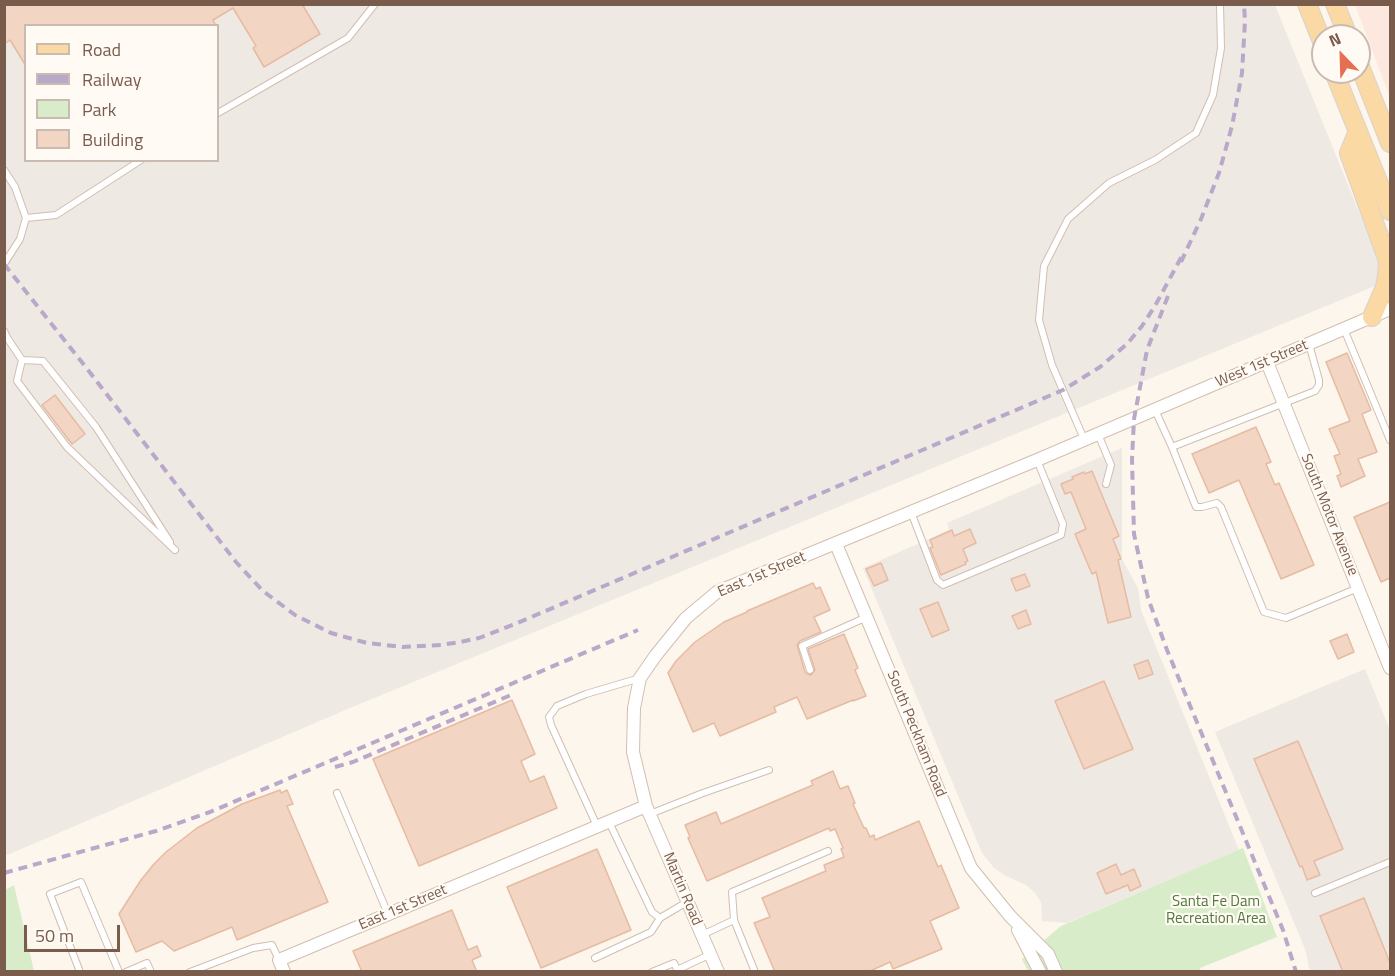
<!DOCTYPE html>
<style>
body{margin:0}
#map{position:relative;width:1395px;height:976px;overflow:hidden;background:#fdf6ec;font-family:"Titillium Web",sans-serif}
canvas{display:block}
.frame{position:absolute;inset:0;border:6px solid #7a5c4d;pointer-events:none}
.legend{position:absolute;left:24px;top:24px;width:195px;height:138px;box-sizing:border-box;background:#fffaf3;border:2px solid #cabbb1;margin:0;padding:8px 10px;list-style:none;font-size:18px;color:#7a5c4d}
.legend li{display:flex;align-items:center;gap:12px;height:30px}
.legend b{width:30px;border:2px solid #cabbb1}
.north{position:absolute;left:1311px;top:24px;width:60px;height:60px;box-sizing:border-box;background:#fffaf3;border:2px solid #cabbb1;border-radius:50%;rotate:337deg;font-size:16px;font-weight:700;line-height:24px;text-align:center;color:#7a5c4d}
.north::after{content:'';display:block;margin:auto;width:21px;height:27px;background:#e76f51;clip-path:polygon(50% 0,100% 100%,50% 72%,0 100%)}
.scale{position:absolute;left:24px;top:925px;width:96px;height:27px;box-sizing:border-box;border:3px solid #7a5c4d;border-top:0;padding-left:8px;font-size:18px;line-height:21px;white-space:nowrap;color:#7a5c4d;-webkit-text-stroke:4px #fffaf3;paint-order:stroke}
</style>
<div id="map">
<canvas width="1395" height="976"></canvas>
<div class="frame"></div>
<ul class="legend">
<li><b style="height:8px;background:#fbd9a5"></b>Road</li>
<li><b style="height:8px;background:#b9a8c9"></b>Railway</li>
<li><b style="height:16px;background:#d8ecc9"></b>Park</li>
<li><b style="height:16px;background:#f3d5c3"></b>Building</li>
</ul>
<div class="north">N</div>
<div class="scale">50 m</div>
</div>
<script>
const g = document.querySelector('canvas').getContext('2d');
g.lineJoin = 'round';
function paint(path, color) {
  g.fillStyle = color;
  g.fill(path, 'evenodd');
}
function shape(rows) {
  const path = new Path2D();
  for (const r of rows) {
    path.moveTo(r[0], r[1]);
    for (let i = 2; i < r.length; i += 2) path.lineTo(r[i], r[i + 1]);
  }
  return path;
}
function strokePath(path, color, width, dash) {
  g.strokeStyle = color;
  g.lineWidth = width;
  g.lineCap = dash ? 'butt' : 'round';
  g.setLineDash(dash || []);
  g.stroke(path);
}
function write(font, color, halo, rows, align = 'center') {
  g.font = font + ' "Titillium Web",sans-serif';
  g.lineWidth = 4.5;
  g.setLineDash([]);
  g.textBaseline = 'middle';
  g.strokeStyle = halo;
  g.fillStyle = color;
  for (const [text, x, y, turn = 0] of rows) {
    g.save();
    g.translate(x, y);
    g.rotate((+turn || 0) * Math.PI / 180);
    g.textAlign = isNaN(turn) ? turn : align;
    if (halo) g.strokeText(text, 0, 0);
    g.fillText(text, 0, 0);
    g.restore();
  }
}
const commercial = shape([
 [1355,5,1390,5,1390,98]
]);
const industrial = shape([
 [5,5,1275,5,1387,281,350,708,5,856],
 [26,26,218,26,218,160,26,160],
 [1122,448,1122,559,1138,588,1141,610,1239,850,1067,923,1042,921,1041,902,1035,893,1026,885,1006,876,994,868,982,853,863,568,949,530,947,523],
 [1365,669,1390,730,1390,971,1310,971,1305,949,1215,732]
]);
const green = shape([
 [1243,848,1277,937,1200,968,1201,971,1028,971,1022,959,1061,926],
 [14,885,34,971,5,971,5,890]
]);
const building = shape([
 [4,4,302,4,320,34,264,67,253,48,256,46,233,8,213,20,216,26,26,26,26,66,10,40,4,44,4,4],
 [1347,353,1371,410,1362,414,1377,452,1358,459,1365,476,1341,487,1337,476,1341,474,1334,456,1340,454,1329,429,1350,421,1326,362,1347,353],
 [55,395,85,434,72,444,42,405,55,395],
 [1256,427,1271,462,1266,464,1275,485,1279,483,1314,565,1281,579,1239,480,1209,493,1192,454,1256,427],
 [1092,471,1119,536,1113,539,1121,559,1118,560,1131,617,1108,623,1096,572,1092,574,1075,534,1086,529,1071,492,1065,494,1061,484,1073,479,1072,477,1084,472,1085,474,1092,471],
 [1390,502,1390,578,1381,582,1354,517,1390,502],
 [970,529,976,543,963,549,968,561,965,562,966,564,941,575,930,548,933,547,930,540,952,530,954,536,970,529],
 [881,563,888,580,874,586,866,569,881,563],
 [1025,574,1030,586,1016,591,1011,579,1025,574],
 [813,583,816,589,820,587,830,610,814,617,821,632,800,641,797,645,805,672,807,674,811,675,815,670,808,649,844,634,858,668,855,670,866,696,853,701,853,700,807,719,797,697,774,707,776,712,720,736,714,723,693,732,668,673,676,661,695,642,724,622,747,612,747,611,813,583],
 [938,602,949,630,932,637,920,609,938,602],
 [1026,610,1031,624,1018,629,1012,616,1026,610],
 [1347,634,1354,652,1338,659,1330,641,1347,634],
 [1148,660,1153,674,1139,679,1134,665,1148,660],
 [1104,681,1133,749,1084,769,1055,701,1104,681],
 [512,700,535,754,521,761,530,782,544,776,557,808,419,866,373,759,512,700],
 [1298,741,1343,849,1314,861,1320,875,1307,880,1302,866,1300,867,1254,759,1298,741],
 [833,771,840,789,848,786,855,803,853,804,864,828,866,828,870,837,874,835,875,840,919,821,938,867,941,865,959,908,930,921,942,949,893,969,890,962,868,972,775,972,754,923,770,917,762,898,826,871,824,865,844,857,841,849,843,848,835,829,830,831,829,828,707,881,688,838,690,837,685,825,716,812,721,824,813,785,811,781,813,780,833,771],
 [280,790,281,793,287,790,293,804,287,806,328,902,237,940,232,927,174,951,162,941,136,952,119,914,141,880,154,864,166,852,197,828,242,804,280,790],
 [597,849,631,930,541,968,507,887,597,849],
 [1116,864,1121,875,1134,869,1141,886,1130,891,1128,885,1106,894,1097,873,1116,864],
 [1364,898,1390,963,1390,972,1343,972,1320,916,1364,898],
 [452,910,468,950,477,946,481,956,472,960,477,972,362,972,353,951,452,910]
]);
const service = shape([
 [218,113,348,38,375,4],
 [4,170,15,187,26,218,20,239,4,264],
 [26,218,56,215,141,160],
 [1344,329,1390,440],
 [4,331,8,339,22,360,17,381,67,447,175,550],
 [1309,344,1319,380,1319,385,1315,391,1172,447,1196,507,1202,507,1217,503,1221,507,1264,612,1286,618,1358,588],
 [22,360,43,361,96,427,170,542],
 [1155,410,1172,447],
 [1098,434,1111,465,1106,484],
 [1084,439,1052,365,1039,320,1044,266,1068,219,1109,183,1155,160,1196,133,1213,95,1221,48,1220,4],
 [911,512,937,580,943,585,1061,535,1063,524,1037,460],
 [810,670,802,646,867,617],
 [337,793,388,914],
 [650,814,703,793,769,770],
 [609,822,652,912,660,918,687,902],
 [597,826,551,725,549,717,557,706,586,694,640,678],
 [1315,893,1390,862],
 [734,920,755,972],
 [702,935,734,920,732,892,828,851],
 [595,958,651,932,660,918],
 [677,970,711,954],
 [80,972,50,894,81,882,119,972],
 [126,972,147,963,151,972],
 [190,972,253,948,272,945,279,960],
 [652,972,674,963,678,971]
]);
const minor = shape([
 [1267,362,1390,668],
 [836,544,971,868,1010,916,1048,954,1056,972],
 [1018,930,1040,972],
 [284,972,279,960,646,806],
 [718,972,646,806,633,752,634,708,640,678,656,655,686,618,717,592,1037,460,1390,309]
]);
const primary = shape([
 [1307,4,1323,44],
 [1335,4,1348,36],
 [1359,64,1390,143],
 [1334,72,1390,211],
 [1358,131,1349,153,1388,261,1387,276,1385,287,1372,317]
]);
const rail = shape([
 [1181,262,1201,219,1219,173,1232,126,1242,73,1245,21,1244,4],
 [4,264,88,370,236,562,263,591,295,615,331,633,367,643,402,647,441,645,460,642,479,638,515,624,1063,390,1100,367,1127,344,1142,326,1155,306,1183,254],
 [1168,296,1147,350,1134,419,1132,459,1134,534,1148,598,1167,650,1283,930,1296,972],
 [335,767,353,762,511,695],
 [4,873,156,831,210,812,638,630]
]);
const streetNames = [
 ["West 1st Street",1262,364,-23],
 ["South Motor Avenue",1329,515,68],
 ["East 1st Street",762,575,-23],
 ["South Peckham Road",916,734,68],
 ["Martin Road",682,889,67],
 ["East 1st Street",403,908,-23]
];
const parkNames = [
 ["Santa Fe Dam",1216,902],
 ["Recreation Area",1216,919]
];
paint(commercial, '#fde8e0');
paint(industrial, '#efe9e4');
paint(green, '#d8ecc9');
paint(building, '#f3d5c3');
strokePath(building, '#e6bba3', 1.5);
strokePath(service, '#d1beb0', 8);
strokePath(minor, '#d1beb0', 14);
strokePath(primary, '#dad1cd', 20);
strokePath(service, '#fff', 6);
strokePath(minor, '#fff', 12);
strokePath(primary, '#fbd9a5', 18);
strokePath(rail, '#b9a8c9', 4, [9, 6]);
write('15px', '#7a5c4d', '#fffaf3', streetNames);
write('15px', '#537a41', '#fffaf3', parkNames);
</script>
